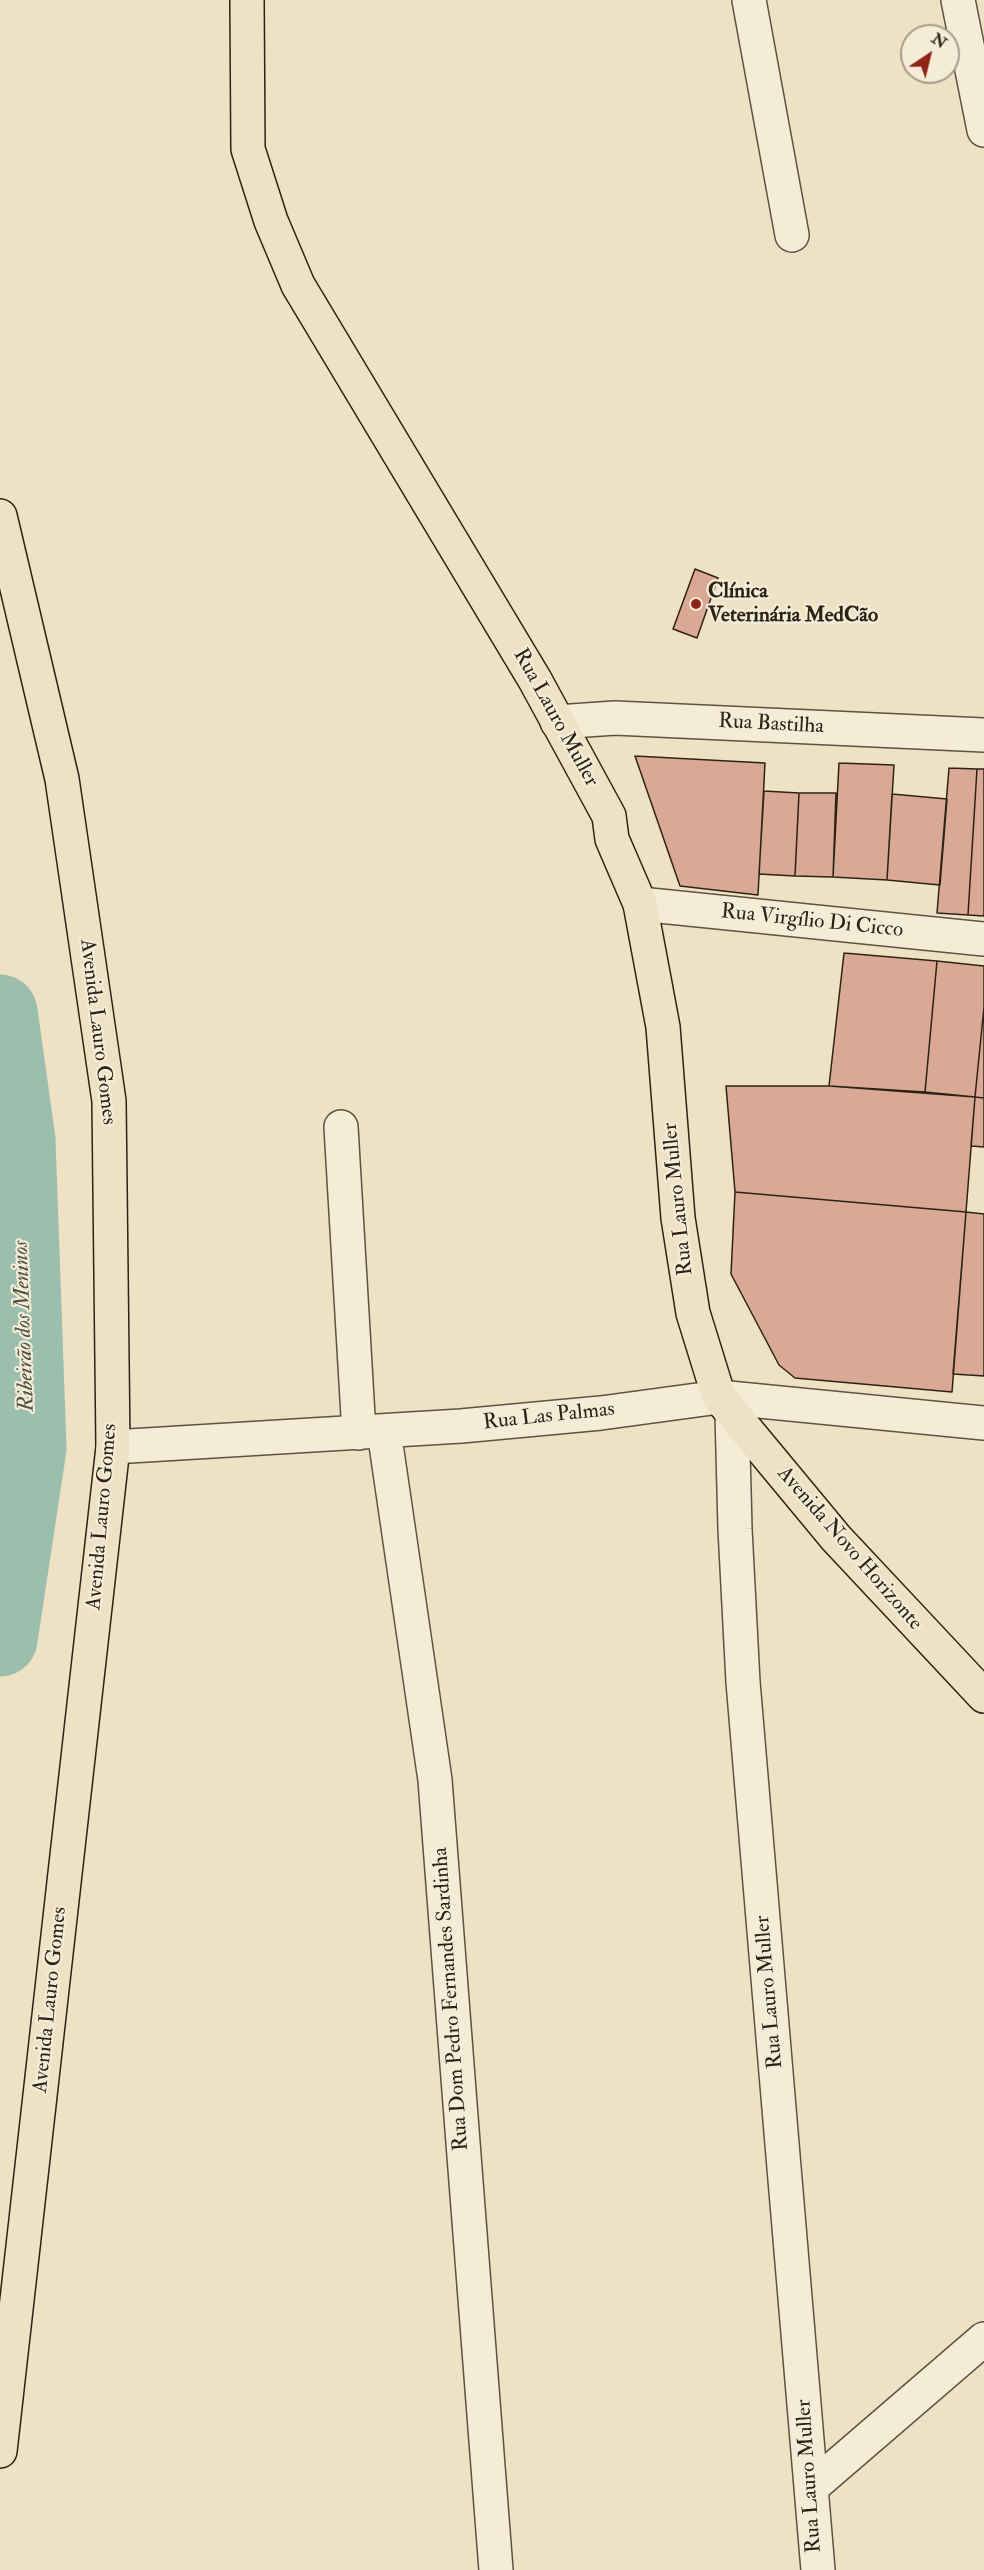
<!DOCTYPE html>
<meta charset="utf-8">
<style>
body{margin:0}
#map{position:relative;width:984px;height:2570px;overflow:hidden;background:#efe1c3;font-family:"IM FELL Double Pica",serif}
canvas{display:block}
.north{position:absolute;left:900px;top:24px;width:60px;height:60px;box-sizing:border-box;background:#f5ecd8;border:2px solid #a59c8a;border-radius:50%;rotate:35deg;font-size:16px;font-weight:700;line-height:24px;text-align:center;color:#2d2314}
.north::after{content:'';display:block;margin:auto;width:21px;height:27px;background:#8f2418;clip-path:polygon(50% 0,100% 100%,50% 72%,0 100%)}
</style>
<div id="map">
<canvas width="984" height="2570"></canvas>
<div class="north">N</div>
</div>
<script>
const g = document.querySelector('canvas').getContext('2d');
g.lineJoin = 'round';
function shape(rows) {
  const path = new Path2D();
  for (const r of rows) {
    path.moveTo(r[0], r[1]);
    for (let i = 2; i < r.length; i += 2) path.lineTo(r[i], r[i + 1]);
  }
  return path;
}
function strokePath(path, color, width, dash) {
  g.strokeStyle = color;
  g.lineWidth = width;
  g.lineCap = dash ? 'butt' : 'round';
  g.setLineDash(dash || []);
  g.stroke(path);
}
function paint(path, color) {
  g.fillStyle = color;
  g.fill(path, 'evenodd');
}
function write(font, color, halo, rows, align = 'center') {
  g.font = font + ' "IM FELL Double Pica",serif';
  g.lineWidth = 4.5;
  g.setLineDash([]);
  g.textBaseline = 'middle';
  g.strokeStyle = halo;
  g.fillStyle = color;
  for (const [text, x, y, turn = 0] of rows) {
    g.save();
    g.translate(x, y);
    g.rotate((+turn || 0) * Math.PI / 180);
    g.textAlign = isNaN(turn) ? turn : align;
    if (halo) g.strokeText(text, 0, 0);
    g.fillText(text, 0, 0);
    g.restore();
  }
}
const river = shape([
 [0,1012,18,1140,29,1448,0,1639]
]);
const building = shape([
 [695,569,718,578,697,638,673,629,695,569],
 [635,756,765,763,758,895,680,886,635,756],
 [839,763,894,765,887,880,833,877,839,763],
 [949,768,977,769,968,915,937,913,949,768],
 [977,769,984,769,984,916,968,915,977,769],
 [764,791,799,793,795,876,759,874,764,791],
 [799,793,836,793,833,877,795,876,799,793],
 [892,794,947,799,940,885,887,880,892,794],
 [844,953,937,961,925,1092,829,1086,844,953],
 [937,961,984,966,984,1007,975,1097,925,1092,937,961],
 [984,1007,984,1098,975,1097,984,1007],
 [726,1086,829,1086,975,1097,966,1212,735,1192,726,1086],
 [975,1097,984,1098,984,1147,971,1146,975,1097],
 [735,1192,966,1212,952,1392,795,1378,779,1365,731,1274,735,1192],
 [966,1212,984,1214,984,1376,953,1374,966,1212]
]);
const minor = shape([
 [749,0,792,235],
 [958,0,984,130],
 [557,722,615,718,984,735],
 [640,904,984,939],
 [341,1127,359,1433],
 [732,1413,735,1529,743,1682,818,2570],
 [384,1431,435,1780,496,2570],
 [113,1447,461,1426,601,1413,719,1397,984,1423],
 [812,2487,984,2339]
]);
const major = shape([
 [247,0,248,149,271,221,298,285,535,680,609,816,612,839,640,904,663,1027,678,1218,693,1313,719,1397,836,1538,984,1696],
 [0,516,62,779,109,1101,113,1447,0,2451]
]);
const markers = [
 [696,604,6,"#8f2418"]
];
const poiNames = [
 ["Clínica",708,592],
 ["Veterinária MedCão",708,616]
];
const streetNames = [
 ["Rua Lauro Muller",555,718,61],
 ["Rua Bastilha",771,725,3],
 ["Rua Virgílio Di Cicco",812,922,6],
 ["Avenida Lauro Gomes",97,1032,83],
 ["Rua Lauro Muller",679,1199,-96],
 ["Rua Las Palmas",549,1417,-6],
 ["Avenida Lauro Gomes",103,1517,-85],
 ["Avenida Novo Horizonte",849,1549,49],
 ["Rua Lauro Muller",770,1992,-95],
 ["Rua Dom Pedro Fernandes Sardinha",452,1999,-94],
 ["Avenida Lauro Gomes",51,2000,-84],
 ["Rua Lauro Muller",810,2476,-94]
];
const waterNames = [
 ["Ribeirão dos Meninos",25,1326,-92]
];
strokePath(river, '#9bbead', 75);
paint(building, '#daa995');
strokePath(building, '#2d2314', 1.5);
strokePath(minor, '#5e5240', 36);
strokePath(major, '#2d2314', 36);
strokePath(minor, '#f5ecd8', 33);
strokePath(major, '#efe1c3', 33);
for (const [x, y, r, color] of markers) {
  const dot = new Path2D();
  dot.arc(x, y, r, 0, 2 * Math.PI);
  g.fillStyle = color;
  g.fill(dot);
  strokePath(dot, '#f5ecd8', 2);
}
write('bold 21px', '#2d2314', '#f5ecd8', poiNames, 'left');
write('21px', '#2d2314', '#f5ecd8', streetNames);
write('italic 22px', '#4e5242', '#f5ecd8', waterNames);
</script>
